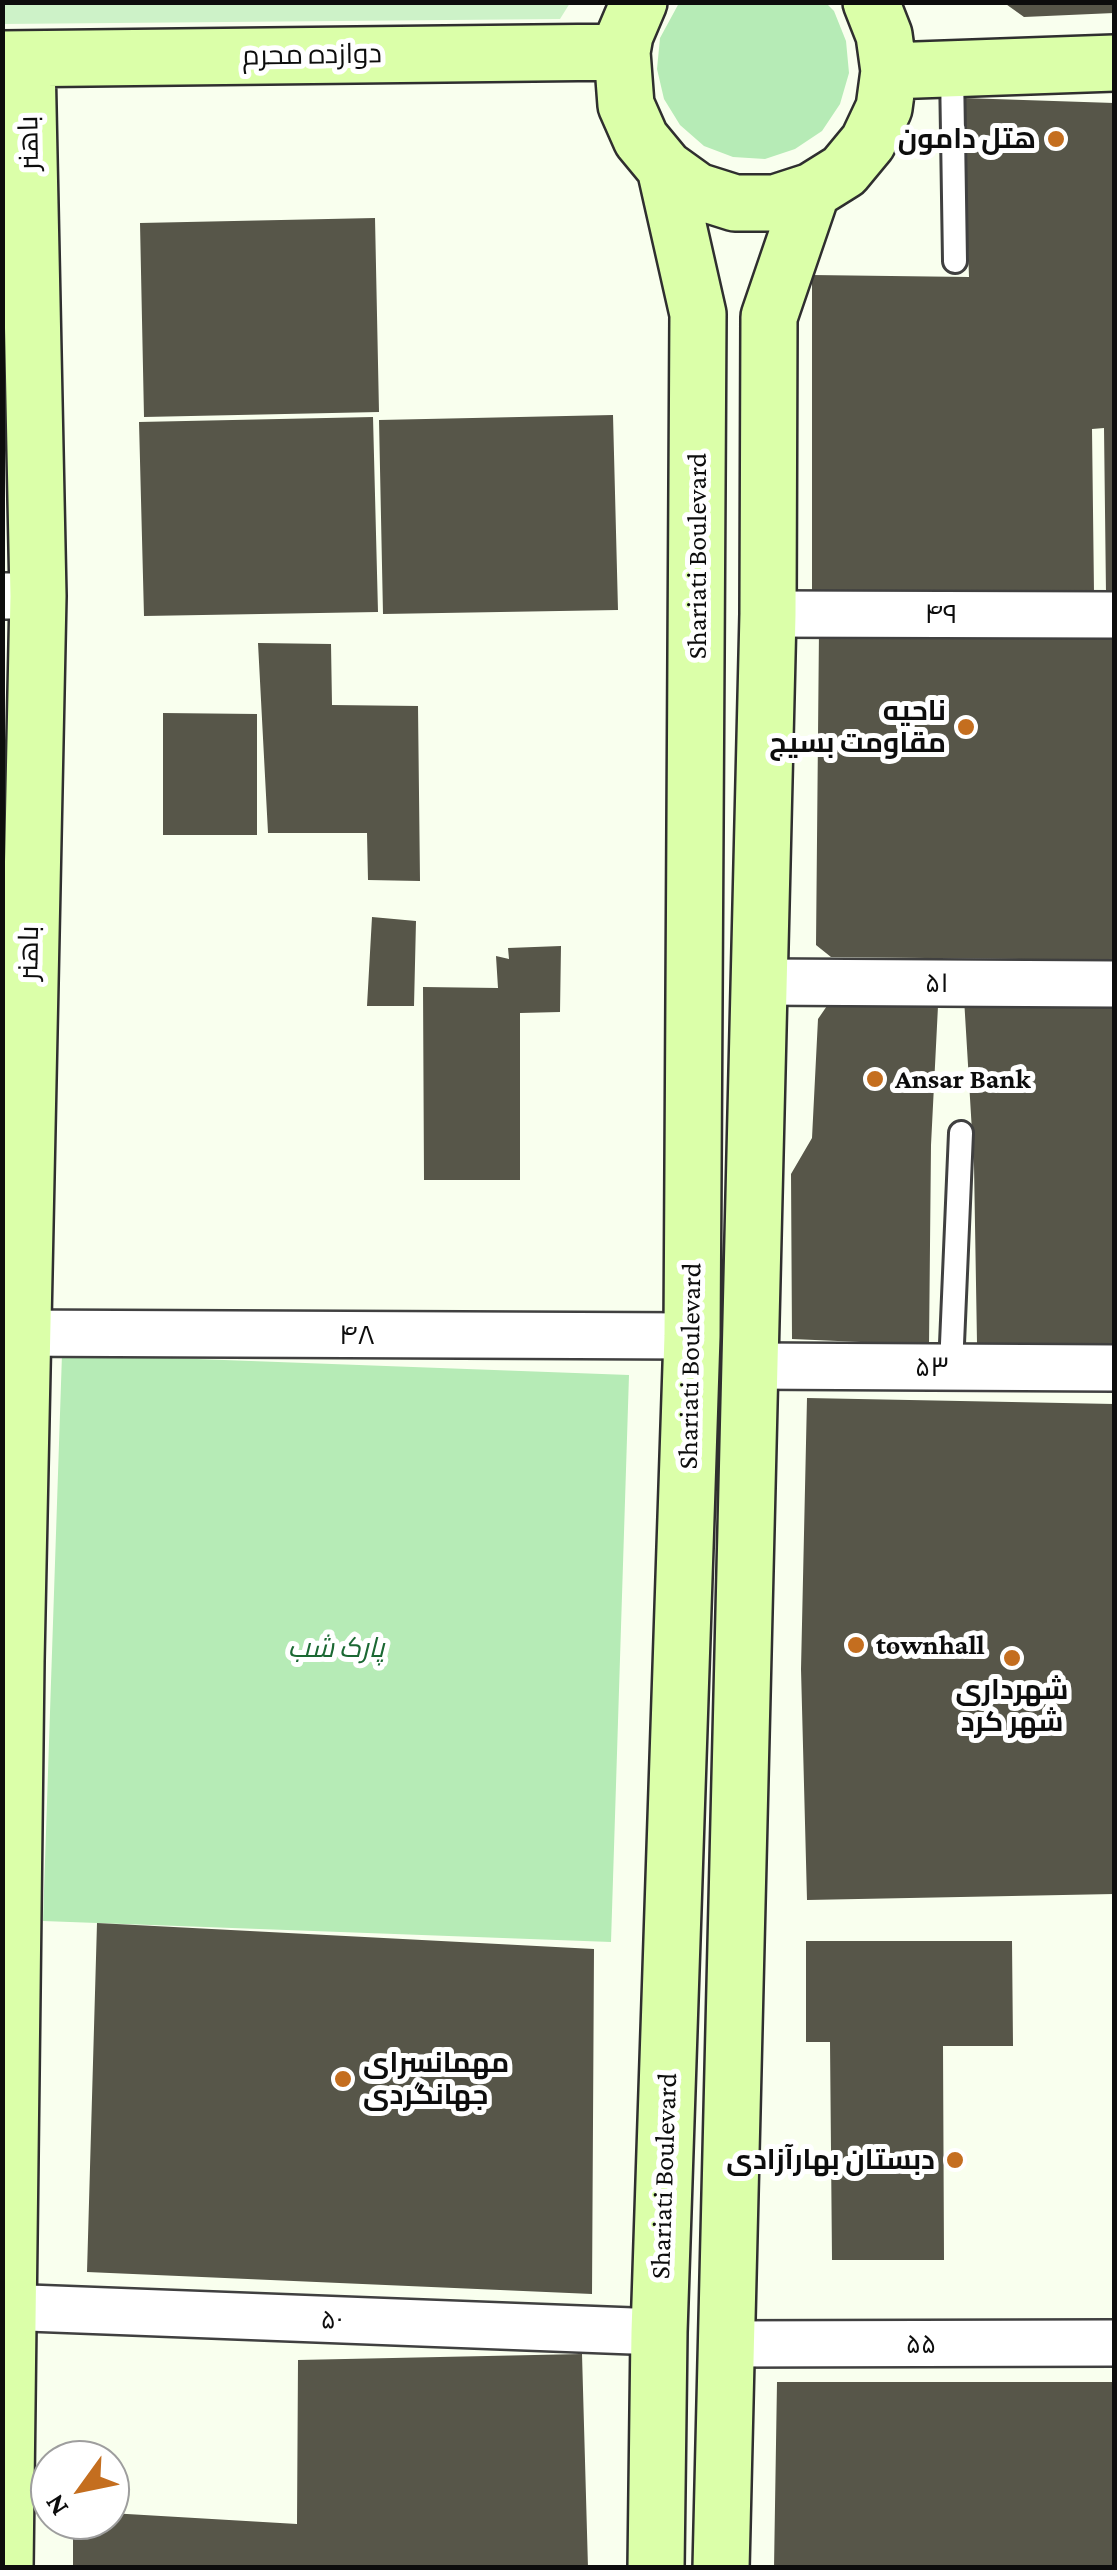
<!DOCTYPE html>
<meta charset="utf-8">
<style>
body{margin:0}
#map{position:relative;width:1117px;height:2570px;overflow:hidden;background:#f9ffee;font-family:"Crimson Pro",serif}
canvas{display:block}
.frame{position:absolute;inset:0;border:5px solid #0d0d0d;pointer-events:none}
.north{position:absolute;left:30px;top:2440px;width:100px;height:100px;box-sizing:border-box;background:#fff;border:2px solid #9e9e9e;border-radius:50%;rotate:237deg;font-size:28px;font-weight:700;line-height:40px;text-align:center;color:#0d0d0d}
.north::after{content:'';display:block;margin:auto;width:35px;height:45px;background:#c46e1f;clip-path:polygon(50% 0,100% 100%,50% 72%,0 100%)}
</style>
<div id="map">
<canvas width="1117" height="2570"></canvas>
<div class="frame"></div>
<div class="north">N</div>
</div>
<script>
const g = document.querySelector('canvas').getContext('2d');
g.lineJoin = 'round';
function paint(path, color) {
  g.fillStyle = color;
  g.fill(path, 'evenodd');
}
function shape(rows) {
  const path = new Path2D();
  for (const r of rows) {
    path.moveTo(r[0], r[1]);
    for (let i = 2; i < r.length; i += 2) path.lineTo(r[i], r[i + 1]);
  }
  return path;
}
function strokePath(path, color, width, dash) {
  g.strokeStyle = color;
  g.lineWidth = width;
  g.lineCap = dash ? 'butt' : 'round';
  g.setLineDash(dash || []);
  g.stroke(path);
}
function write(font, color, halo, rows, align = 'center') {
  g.font = font + ' "Crimson Pro",Cairo,serif';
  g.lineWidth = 10;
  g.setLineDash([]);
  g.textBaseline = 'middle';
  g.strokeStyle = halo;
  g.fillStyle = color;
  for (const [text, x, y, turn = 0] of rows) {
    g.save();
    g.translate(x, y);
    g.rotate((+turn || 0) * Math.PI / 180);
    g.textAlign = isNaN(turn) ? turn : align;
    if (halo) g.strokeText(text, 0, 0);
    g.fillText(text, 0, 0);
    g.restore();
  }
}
const green = shape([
 [826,3,834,11,846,41,849,73,840,104,822,131,795,149,765,159,733,157,704,146,680,125,664,99,657,69,660,38,679,3],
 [62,1354,629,1375,611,1942,43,1921]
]);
const pitch = shape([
 [2,3,3,2,570,3,560,19,3,24]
]);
const building = shape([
 [1003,2,1114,2,1114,13,1024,17],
 [963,98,1114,103,1114,594,1106,594,1104,428,1092,429,1094,593,812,595,812,275,969,277],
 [375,218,379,412,144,417,140,223],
 [613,415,618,610,383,614,379,420],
 [373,417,378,612,144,616,139,422],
 [819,630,1114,634,1114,960,831,957,816,945],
 [258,643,331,644,332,705,418,706,420,881,368,880,367,833,268,833],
 [163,713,257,714,257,835,163,835],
 [372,917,416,921,414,1006,367,1006],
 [561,946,560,1012,520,1013,520,1180,424,1180,423,987,498,988,496,956,509,959,508,948],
 [964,998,1114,1001,1114,1344,977,1343,974,1165],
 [831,1000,938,1006,931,1145,929,1345,792,1339,791,1174,812,1138,818,1019],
 [807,1398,1114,1404,1114,1894,807,1900,801,1669],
 [97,1923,594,1949,592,2294,87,2272],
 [806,1941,1012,1941,1013,2046,943,2046,944,2260,832,2260,830,2042,806,2042],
 [582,2354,588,2568,73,2568,73,2520,110,2520,110,2513,297,2524,298,2360],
 [777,2382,1114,2382,1114,2568,774,2568]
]);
const service = shape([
 [952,70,955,261],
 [951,1367,961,1133]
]);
const minor = shape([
 [2,596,38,596],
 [768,614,1114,615],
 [759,982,1114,984],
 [2,1333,692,1336],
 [750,1366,1114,1368],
 [2,2307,659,2332],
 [727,2344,1114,2343]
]);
const secondary = shape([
 [639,2,625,35,622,52,626,105,641,139,665,168,697,191,735,203,775,203,812,191,844,171,868,142,884,108,889,71,884,35,871,2],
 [2,59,622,52],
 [889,71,1114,63],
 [5,2568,16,1661,38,596,27,59],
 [656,2568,659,2332,692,1336,698,314,665,168],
 [721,2568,768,614,769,317,812,191]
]);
const markers = [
 [1056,139,10,"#c46e1f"],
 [966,727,10,"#c46e1f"],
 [875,1079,10,"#c46e1f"],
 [856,1645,10,"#c46e1f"],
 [1012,1658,10,"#c46e1f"],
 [343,2079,10,"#c46e1f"],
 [955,2160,10,"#c46e1f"]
];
const streetNames = [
 ["دوازده محرم",312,55,-1],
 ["باهنر",29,143,-91],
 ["Shariati Boulevard",697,556,-90],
 ["۴۹",941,614],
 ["باهنر",29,953,-89],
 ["۵۱",937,983],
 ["۴۸",357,1335],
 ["Shariati Boulevard",690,1366,-89],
 ["۵۳",932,1367],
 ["Shariati Boulevard",664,2176,-88],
 ["۵۰",332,2320,2],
 ["۵۵",921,2344]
];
const poiNames = [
 ["هتل دامون",1036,139],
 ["ناحیه",946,711],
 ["مقاومت بسیج",946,743],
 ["Ansar Bank",895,1079,"left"],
 ["townhall",876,1645,"left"],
 ["شهرداری",1012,1690,"center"],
 ["شهر کرد",1012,1722,"center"],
 ["مهمانسرای",363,2063,"left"],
 ["جهانگردی",363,2095,"left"],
 ["دبستان بهارآزادی",935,2160]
];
const parkNames = [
 ["پارک شب",336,1648]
];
paint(green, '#b6ebb6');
paint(pitch, '#cdf2c8');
paint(building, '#575649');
strokePath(service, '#404040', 28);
strokePath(minor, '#404040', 50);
strokePath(secondary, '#2f2f2f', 60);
strokePath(service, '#fff', 22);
strokePath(minor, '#fff', 45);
strokePath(secondary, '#dbffa9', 55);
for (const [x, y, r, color] of markers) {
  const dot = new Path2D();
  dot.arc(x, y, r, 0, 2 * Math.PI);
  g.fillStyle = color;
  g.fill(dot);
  strokePath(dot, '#fff', 4);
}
write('28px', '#0d0d0d', '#fff', streetNames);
write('bold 28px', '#0d0d0d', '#fff', poiNames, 'right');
write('italic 28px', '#1b6833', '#fff', parkNames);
</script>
